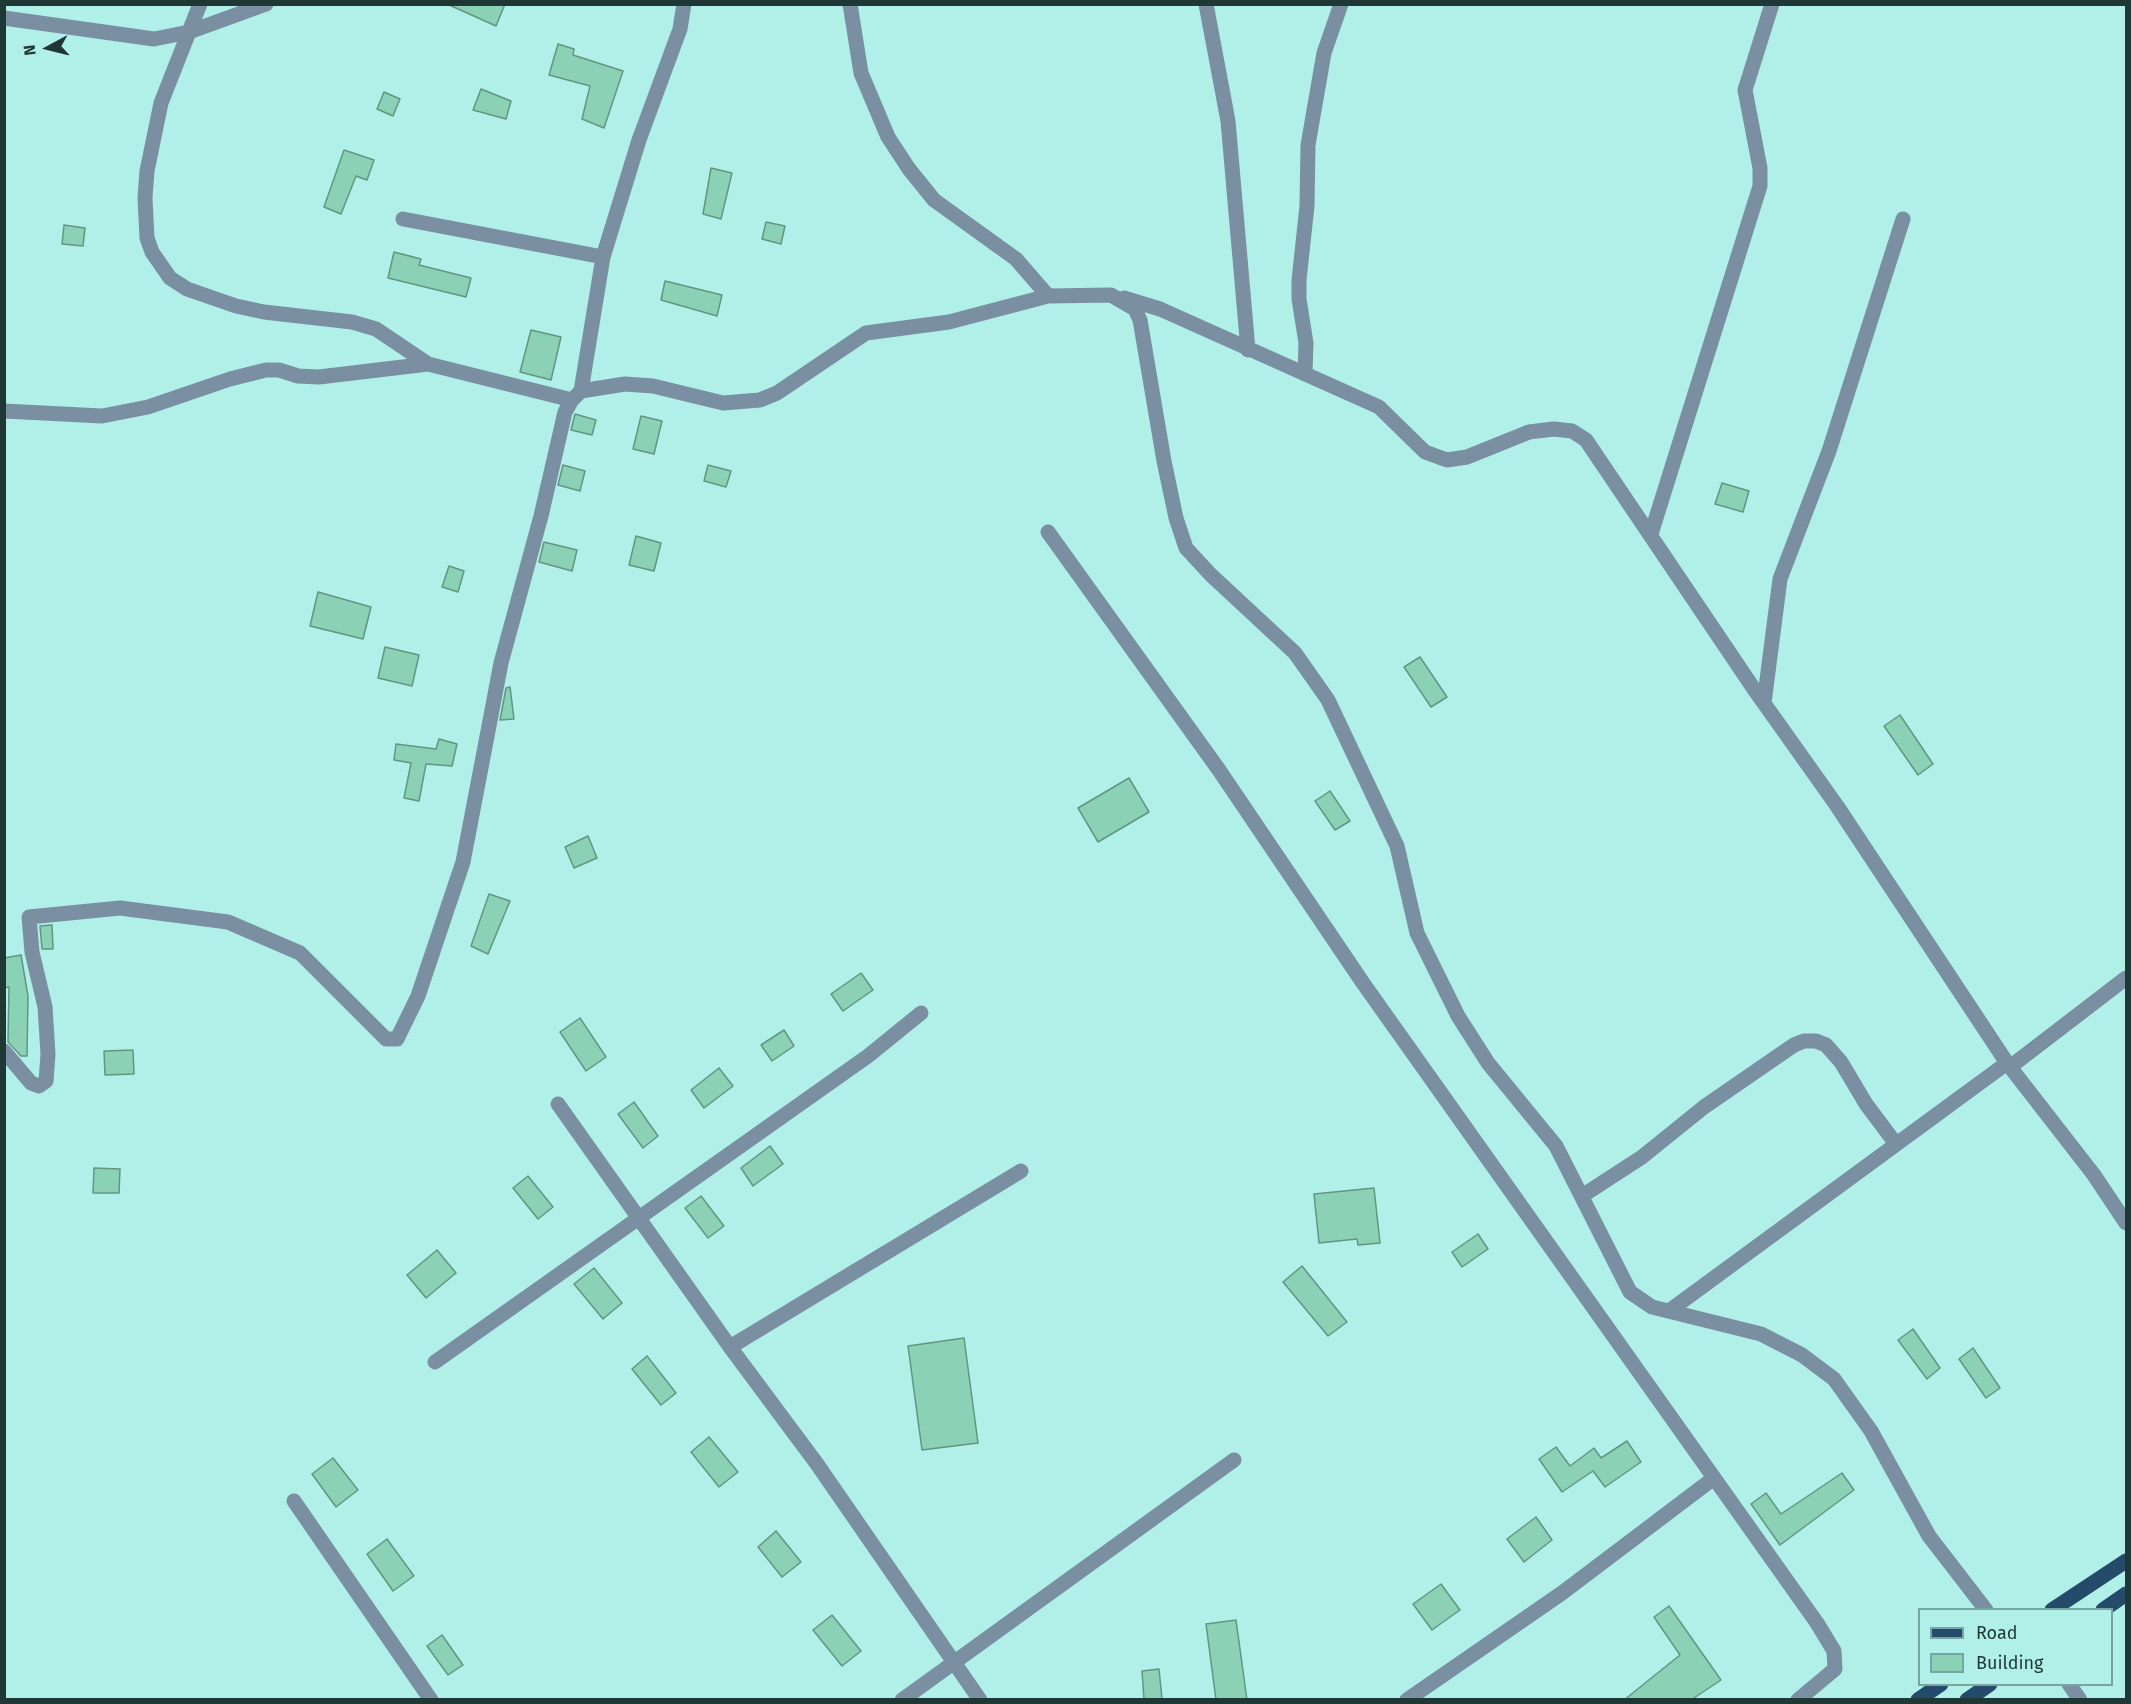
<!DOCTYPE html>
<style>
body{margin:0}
#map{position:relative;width:2131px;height:1704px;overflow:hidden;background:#b1f0e9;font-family:"Fira Sans",sans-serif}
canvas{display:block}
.frame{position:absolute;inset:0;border:6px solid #1f3835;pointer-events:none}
.legend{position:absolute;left:1918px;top:1608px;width:195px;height:78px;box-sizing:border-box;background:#b1f0e9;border:2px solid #77a6a1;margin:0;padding:8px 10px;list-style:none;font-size:18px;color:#1f3835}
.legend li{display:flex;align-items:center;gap:12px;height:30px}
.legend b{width:30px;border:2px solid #77a6a1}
.north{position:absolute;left:18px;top:18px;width:60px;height:60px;-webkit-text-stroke:4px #b1f0e9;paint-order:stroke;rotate:263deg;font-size:16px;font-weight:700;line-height:24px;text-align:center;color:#1f3835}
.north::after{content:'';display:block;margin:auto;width:21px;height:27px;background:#1f3835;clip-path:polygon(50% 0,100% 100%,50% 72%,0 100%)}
</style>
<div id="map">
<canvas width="2131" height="1704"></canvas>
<div class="frame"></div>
<ul class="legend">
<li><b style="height:8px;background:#254b6b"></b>Road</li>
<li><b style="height:16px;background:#8ad1b5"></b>Building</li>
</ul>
<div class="north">N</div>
</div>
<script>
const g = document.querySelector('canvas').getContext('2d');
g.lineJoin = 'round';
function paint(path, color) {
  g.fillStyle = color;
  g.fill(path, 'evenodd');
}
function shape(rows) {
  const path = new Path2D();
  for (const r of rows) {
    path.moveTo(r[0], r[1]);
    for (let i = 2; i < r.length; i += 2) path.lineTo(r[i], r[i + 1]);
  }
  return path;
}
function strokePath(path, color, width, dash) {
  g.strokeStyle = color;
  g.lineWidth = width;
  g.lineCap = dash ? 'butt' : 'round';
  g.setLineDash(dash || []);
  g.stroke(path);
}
const building = shape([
 [447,4,505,4,496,26,447,4],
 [558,44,574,49,573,55,623,71,604,128,582,119,590,86,549,75,558,44],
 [481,89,511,101,506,119,473,110,481,89],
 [384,92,400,99,393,116,377,109,384,92],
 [344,150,374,160,367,180,356,176,341,214,324,207,344,150],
 [711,168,732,173,721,219,703,214,711,168],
 [766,222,785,226,781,244,762,239,766,222],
 [64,225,85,228,83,246,62,244,64,225],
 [394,252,421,259,419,265,471,278,466,297,388,278,394,252],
 [665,281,722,295,717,316,661,300,665,281],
 [531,330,561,337,551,380,520,372,531,330],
 [575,414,596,420,592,435,571,430,575,414],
 [641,416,662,421,654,454,633,449,641,416],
 [563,465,585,471,580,491,558,485,563,465],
 [708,465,731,471,726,487,704,481,708,465],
 [1722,483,1749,491,1743,512,1715,504,1722,483],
 [636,536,661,543,654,571,629,565,636,536],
 [544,542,577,550,572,571,539,562,544,542],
 [449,566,464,571,458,592,442,587,449,566],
 [318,592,371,607,363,639,310,626,318,592],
 [385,647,419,655,412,686,378,678,385,647],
 [1420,657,1447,697,1431,707,1404,667,1420,657],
 [510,687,514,719,500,720,506,688,510,687],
 [1900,715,1933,764,1918,775,1884,726,1900,715],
 [439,739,457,744,452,766,426,764,419,801,404,798,411,763,394,760,396,744,436,749,439,739],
 [1129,778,1149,812,1098,842,1078,808,1129,778],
 [1330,791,1350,821,1335,830,1315,801,1330,791],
 [588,836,597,858,574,868,565,847,588,836],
 [489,894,510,901,488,954,471,946,489,894],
 [52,925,53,949,42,949,40,926,52,925],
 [21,955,28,996,27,1056,21,1056,8,1042,9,987,4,988,4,958,21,955],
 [861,973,873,990,843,1011,831,994,861,973],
 [580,1018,606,1057,586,1071,560,1032,580,1018],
 [784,1030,794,1046,772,1061,761,1045,784,1030],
 [133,1050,134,1074,105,1075,104,1051,133,1050],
 [719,1068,733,1086,704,1108,691,1090,719,1068],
 [634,1102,658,1136,643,1148,618,1114,634,1102],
 [770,1146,783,1164,753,1186,741,1168,770,1146],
 [94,1168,120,1169,119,1193,93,1193,94,1168],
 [528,1176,553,1207,538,1219,513,1188,528,1176],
 [1374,1188,1380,1243,1358,1245,1357,1239,1319,1243,1314,1194,1374,1188],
 [701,1196,724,1226,708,1238,685,1208,701,1196],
 [1478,1234,1488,1249,1462,1267,1452,1252,1478,1234],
 [437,1250,456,1273,426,1298,407,1275,437,1250],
 [1302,1266,1347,1322,1328,1336,1283,1282,1302,1266],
 [594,1268,622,1303,603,1319,574,1284,594,1268],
 [1913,1329,1940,1368,1927,1379,1898,1340,1913,1329],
 [964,1338,978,1443,922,1450,908,1346,964,1338],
 [1973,1348,2000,1388,1986,1398,1959,1359,1973,1348],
 [647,1356,676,1393,661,1405,632,1369,647,1356],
 [709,1437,738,1472,719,1487,691,1452,709,1437],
 [1627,1441,1641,1462,1605,1487,1593,1471,1562,1492,1539,1459,1556,1447,1570,1466,1594,1448,1601,1458,1627,1441],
 [333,1458,358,1490,336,1507,312,1474,333,1458],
 [1842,1473,1854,1490,1780,1545,1751,1504,1766,1493,1781,1514,1842,1473],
 [1536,1517,1552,1540,1524,1562,1507,1539,1536,1517],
 [776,1531,801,1562,782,1577,758,1547,776,1531],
 [387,1539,414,1576,393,1591,367,1554,387,1539],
 [1441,1584,1460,1610,1432,1630,1413,1604,1441,1584],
 [1669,1606,1721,1680,1691,1700,1624,1700,1680,1655,1654,1617,1669,1606],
 [832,1615,861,1651,842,1666,813,1630,832,1615],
 [1236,1620,1247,1700,1216,1700,1206,1624,1236,1620],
 [442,1635,463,1665,448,1675,427,1646,442,1635],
 [1159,1669,1162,1699,1144,1700,1142,1671,1159,1669]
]);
const minor = shape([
 [200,4,161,103,147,171,145,198,147,238,152,252,170,278,187,289,236,306,264,312,352,322,376,329,428,364,572,400],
 [850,4,861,73,888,137,909,169,934,200,1016,259,1048,296],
 [1206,4,1228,121,1248,350],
 [4,18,154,39,189,32,266,4],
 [403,219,603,257],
 [1124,298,1160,309,1379,407,1425,452,1447,460,1467,457,1529,432,1554,429,1572,431,1586,440,1756,692,1837,806,2007,1063,2094,1175,2126,1223],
 [1305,374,1306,343,1299,299,1299,280,1307,206,1308,145,1324,53,1341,4],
 [581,391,603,257,639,140,680,29,684,4],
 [4,411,102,416,148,407,230,379,266,370,279,370,298,376,319,377,428,364],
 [1048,532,1219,770,1363,983,1817,1623,1834,1651,1835,1669,1798,1700],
 [1651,534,1760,186,1760,168,1745,90,1772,4],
 [1764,703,1780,579,1829,451,1903,219],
 [4,1051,31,1083,39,1086,46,1081,48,1054,45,1007,32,952,29,917,120,908,228,922,300,953,386,1039,397,1039,418,996,463,862,501,663,541,516,565,412,572,400,581,391,625,384,653,386,723,403,760,400,777,393,866,333,949,322,1048,296,1111,295,1135,309,1140,320,1164,461,1176,518,1186,548,1211,575,1295,653,1328,700,1397,846,1417,933,1458,1016,1488,1063,1556,1146,1630,1292,1652,1307,1761,1334,1802,1355,1834,1379,1871,1431,1929,1536,1986,1610],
 [2010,1067,2126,978],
 [558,1104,730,1347,817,1464,980,1700],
 [1582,1196,1642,1157,1704,1107,1794,1045,1804,1041,1816,1041,1826,1045,1841,1062,1866,1104,1896,1144],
 [1669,1311,2007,1063],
 [730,1347,1021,1171],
 [435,1362,868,1056,921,1013],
 [294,1501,431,1700],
 [2069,1684,2080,1700],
 [902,1700,1234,1460],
 [1407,1700,1562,1593,1714,1478]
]);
const major = shape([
 [2052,1610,2126,1561],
 [2103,1610,2126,1594],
 [1918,1700,1941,1684],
 [1967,1700,1990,1684]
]);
paint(building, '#8ad1b5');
strokePath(building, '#629681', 1.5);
strokePath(minor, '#7b8fa2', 15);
strokePath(major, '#254b6b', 15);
</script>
